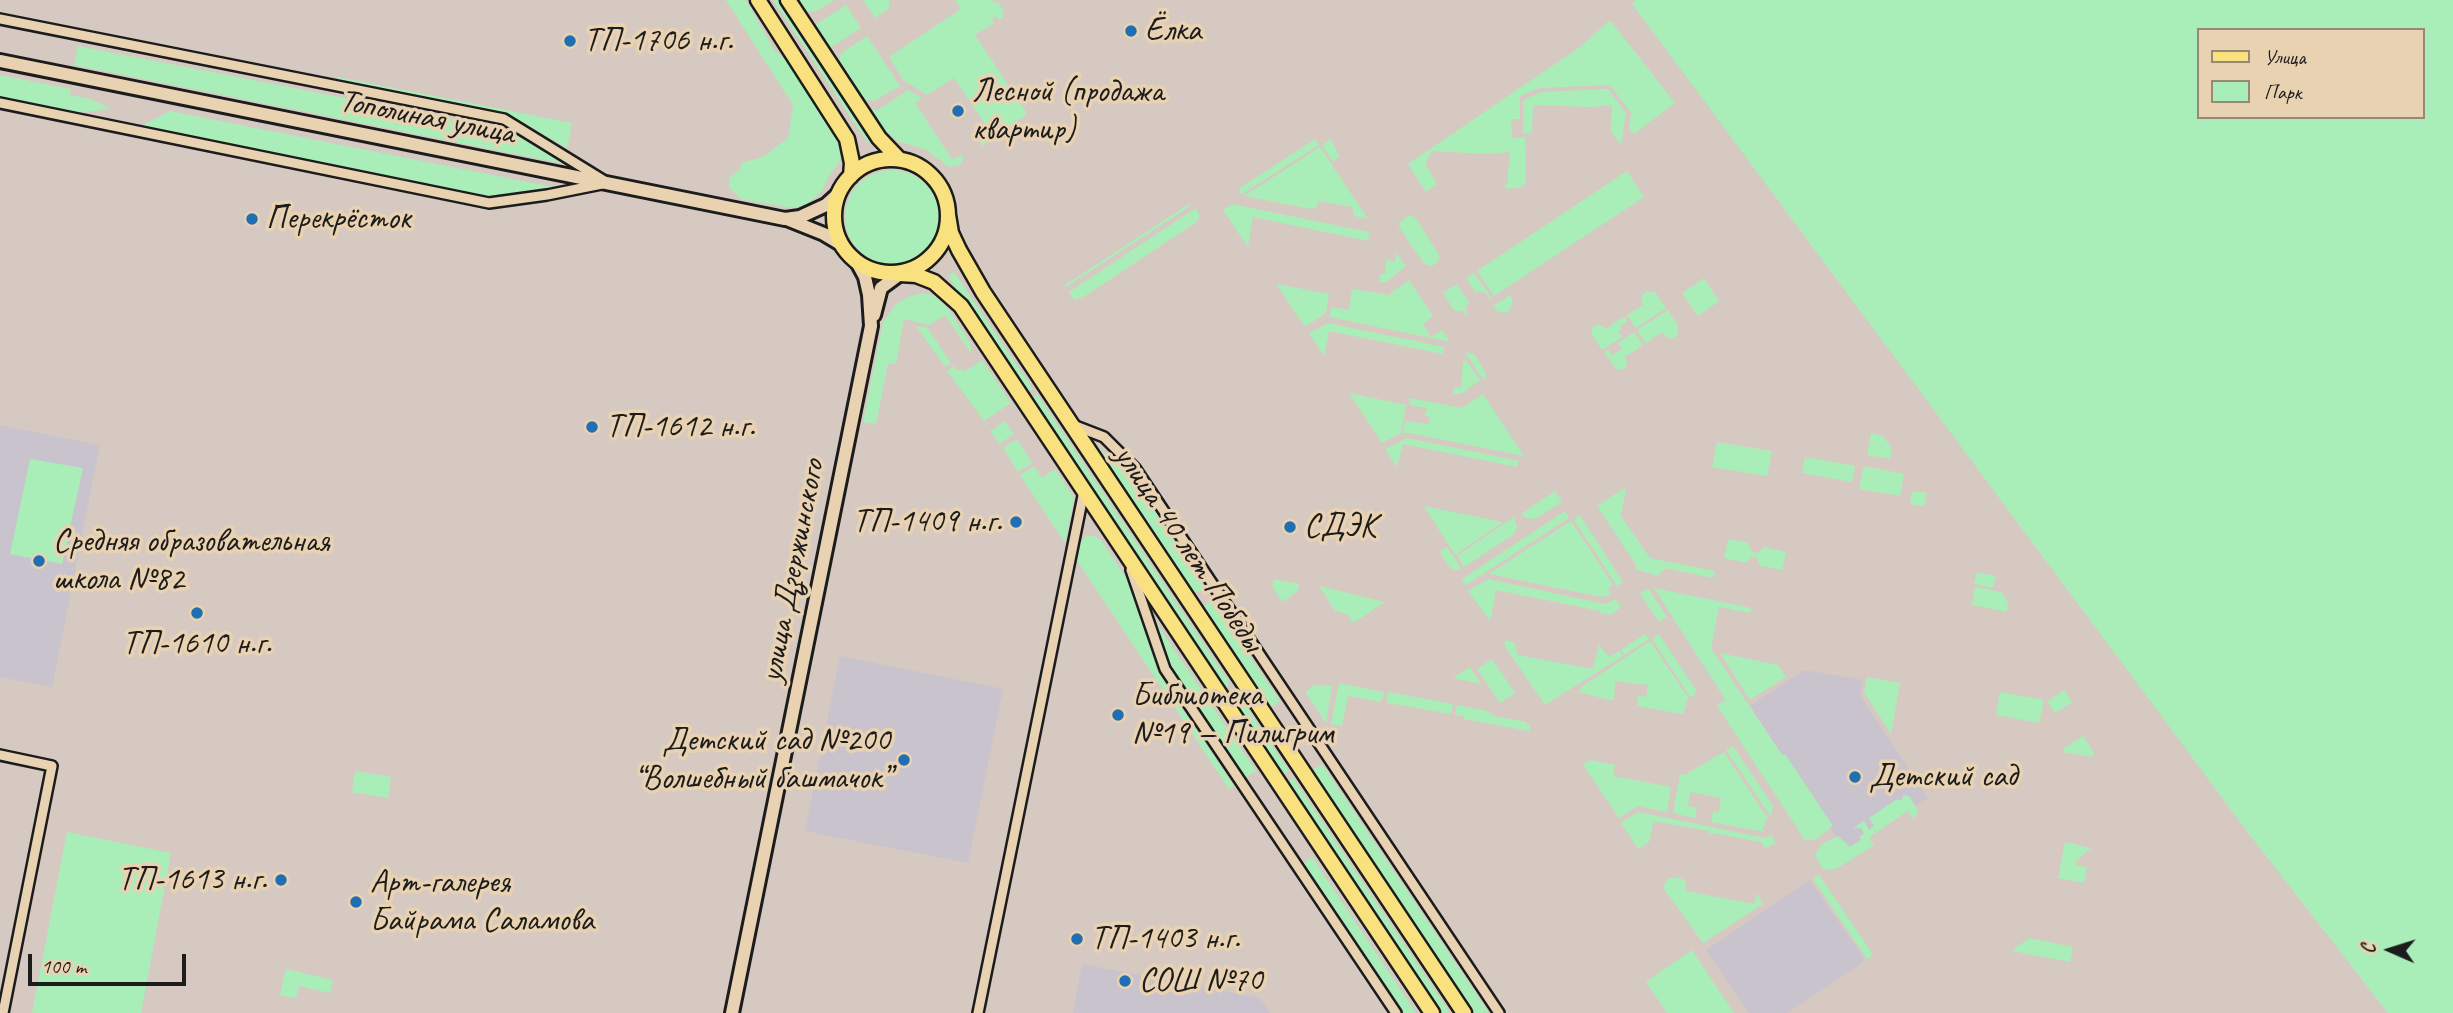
<!DOCTYPE html>
<meta charset="utf-8">
<style>
body{margin:0}
#map{position:relative;width:2453px;height:1013px;overflow:hidden;background:#d6c9c1;font-family:Caveat,sans-serif}
canvas{display:block}
.legend{position:absolute;left:2197px;top:28px;width:228px;height:91px;box-sizing:border-box;background:#e9d2b2;border:2px solid #978976;margin:0;padding:9px 12px;list-style:none;font-size:21px;color:#1c1c1c}
.legend li{display:flex;align-items:center;gap:14px;height:35px}
.legend b{width:35px;border:2px solid #978976}
.north{position:absolute;left:2355px;top:915px;width:70px;height:70px;-webkit-text-stroke:5px #e9d2b2;paint-order:stroke;rotate:273deg;font-size:19px;font-weight:700;line-height:28px;text-align:center;color:#1c1c1c}
.north::after{content:'';display:block;margin:auto;width:24px;height:32px;background:#1c1c1c;clip-path:polygon(50% 0,100% 100%,50% 72%,0 100%)}
.scale{position:absolute;left:28px;top:954px;width:158px;height:32px;box-sizing:border-box;border:4px solid #1c1c1c;border-top:0;padding-left:9px;font-size:21px;line-height:24px;white-space:nowrap;color:#1c1c1c;-webkit-text-stroke:5px #e9d2b2;paint-order:stroke}
</style>
<div id="map">
<canvas width="2453" height="1013"></canvas>
<ul class="legend">
<li><b style="height:9px;background:#fae180"></b>Улица</li>
<li><b style="height:19px;background:#a9eeb9"></b>Парк</li>
</ul>
<div class="north">С</div>
<div class="scale">100 m</div>
</div>
<script>
const g = document.querySelector('canvas').getContext('2d');
g.lineJoin = 'round';
function paint(path, color) {
  g.fillStyle = color;
  g.fill(path, 'evenodd');
}
function shape(rows) {
  const path = new Path2D();
  for (const r of rows) {
    if (r.length === 3) {
      path.moveTo(r[0] + r[2], r[1]);
      path.arc(r[0], r[1], r[2], 0, 2 * Math.PI);
      continue;
    }
    path.moveTo(r[0], r[1]);
    for (let i = 2; i < r.length; i += 2) path.lineTo(r[i], r[i + 1]);
  }
  return path;
}
function strokePath(path, color, width, dash) {
  g.strokeStyle = color;
  g.lineWidth = width;
  g.lineCap = dash ? 'butt' : 'round';
  g.setLineDash(dash || []);
  g.stroke(path);
}
function write(font, color, halo, rows, align = 'center') {
  g.font = font + ' Caveat,sans-serif';
  g.lineWidth = 7;
  g.setLineDash([]);
  g.textBaseline = 'middle';
  g.strokeStyle = halo;
  g.fillStyle = color;
  for (const [text, x, y, turn = 0] of rows) {
    g.save();
    g.translate(x, y);
    g.rotate((+turn || 0) * Math.PI / 180);
    g.textAlign = isNaN(turn) ? turn : align;
    if (halo) g.strokeText(text, 0, 0);
    g.fillText(text, 0, 0);
    g.restore();
  }
}
const built = shape([
 [0,425,100,445,52,687,0,677],
 [840,656,1003,689,968,863,805,831],
 [1804,670,1863,680,1860,695,1928,798,1845,850,1750,706],
 [1810,880,1863,957,1862,963,1787,1013,1749,1013,1706,950],
 [1082,964,1260,998,1270,1013,1073,1013]
]);
const green = shape([
 [726,0,746,0,774,50,796,69,838,133,842,146,840,162,829,175,822,191,808,204,792,208,741,199,729,187,729,178,740,169,741,163,763,157,788,138,793,105],
 [773,0,779,0,870,140,869,143,867,142],
 [799,0,835,0,814,12,806,11],
 [863,0,889,0,889,8,875,18],
 [955,0,992,0,994,3,997,1,1004,11,1003,17,999,20,996,16,992,19,994,23,975,35,1026,112,1026,115,982,146,978,140,989,130,954,78,927,95,903,80,889,57,961,9],
 [1636,0,2453,0,2453,1013,2388,1013,2249,834,1632,4],
 [2199,30,2423,30,2423,117,2199,117],
 [846,5,861,28,830,48,815,25],
 [1610,20,1675,103,1634,134,1629,128,1631,113,1610,85,1540,88,1520,96,1520,119,1511,119,1512,138,1525,138,1526,182,1522,187,1505,189,1505,183,1508,183,1508,167,1510,166,1509,152,1485,154,1432,151,1425,164,1437,184,1426,192,1408,164,1580,47],
 [867,36,900,86,874,101,862,98,840,64,840,57,841,53],
 [78,46,514,131,564,161,565,164,74,65],
 [0,75,71,89,70,95,91,99,111,109,76,113,0,98],
 [337,77,572,123,567,148,517,120,340,86],
 [1608,89,1626,113,1621,145,1611,131,1612,105,1591,107,1533,105,1532,133,1523,133,1523,100,1542,92],
 [908,90,922,98,915,103,952,159,963,155,963,160,960,165,949,167,927,150,897,141,881,126,870,110,878,110],
 [170,111,553,187,555,190,492,199,139,127],
 [1315,139,1319,145,1242,194,1240,193,1240,188],
 [1331,139,1339,156,1333,162,1322,145],
 [1320,147,1368,219,1354,216,1352,207,1318,201,1317,207,1311,209,1244,196],
 [892,217,47],
 [1627,171,1644,197,1494,296,1477,271],
 [1232,204,1369,232,1368,241,1253,217,1248,247,1223,210],
 [1187,205,1192,205,1066,287,1065,285],
 [1196,208,1199,215,1198,221,1085,296,1074,300,1069,292],
 [1409,215,1415,217,1439,255,1438,262,1432,266,1424,264,1399,227,1400,222],
 [1396,253,1406,266,1386,282,1379,283,1380,274,1385,274,1386,260,1395,262],
 [954,272,1033,389,1026,393,948,276],
 [1474,273,1491,297,1489,298,1486,293,1479,291,1476,293,1466,278],
 [1704,278,1719,301,1698,316,1682,293],
 [1409,280,1433,316,1423,324,1431,337,1442,330,1450,342,1329,317,1331,307,1349,310,1352,289,1388,295],
 [1276,284,1329,294,1326,313,1305,327],
 [1457,284,1469,302,1465,309,1468,315,1467,316,1462,310,1459,312,1454,310,1443,293],
 [1647,291,1656,293,1666,308,1636,328,1627,315,1643,305,1641,296],
 [923,293,935,296,947,307,971,345,971,351,970,352,945,315,929,325,904,319,896,364,888,363,876,424,863,422,883,322,896,304,908,297],
 [1510,295,1513,301,1510,310,1504,313,1497,311,1493,306],
 [1668,310,1678,326,1677,336,1669,339,1662,332,1646,343,1637,330],
 [1624,316,1627,321,1620,326,1621,328,1618,331,1622,337,1602,350,1592,335,1592,328,1598,324,1606,329],
 [1328,323,1444,347,1443,354,1329,331,1324,356,1309,333],
 [916,326,927,327,951,363,945,367],
 [1634,332,1643,345,1625,357,1627,362,1626,368,1617,370,1604,352,1608,350,1612,355,1622,349,1618,343],
 [1465,352,1474,354,1486,373,1484,381],
 [982,360,1011,403,984,421,947,371,954,366,957,371,962,369,964,372],
 [1463,361,1467,361,1480,380,1461,394,1453,394,1454,387,1461,388],
 [1349,393,1406,405,1401,433,1382,443],
 [1037,394,1229,682,1228,687,1223,686,1031,399],
 [1483,394,1524,456,1409,433,1403,433,1405,421,1429,424,1430,417,1425,416,1427,408,1409,405,1410,398,1462,408],
 [1005,421,1014,434,999,444,990,431],
 [1871,433,1883,436,1892,448,1890,459,1867,455],
 [1407,438,1519,461,1517,467,1403,444,1397,467,1385,449],
 [1017,439,1032,463,1018,472,1003,448],
 [1717,442,1772,451,1767,476,1712,467],
 [1092,443,1129,473,1203,584,1201,591,1197,592,1191,590],
 [1805,457,1855,466,1852,482,1802,473],
 [30,459,83,468,62,564,10,554],
 [1034,466,1042,478,1055,469,1074,498,1065,543,1020,475],
 [1864,466,1904,474,1900,496,1859,489],
 [1626,487,1621,516,1650,558,1715,571,1713,578,1665,568,1658,576,1635,569,1636,565,1597,506],
 [1555,491,1562,502,1535,519,1526,518,1521,514],
 [1912,491,1927,493,1924,506,1910,504],
 [1424,506,1503,522,1455,555],
 [1565,511,1569,518,1466,585,1462,579],
 [1580,515,1623,582,1617,586,1574,520],
 [1514,517,1517,528,1513,535,1464,567,1457,556],
 [1571,521,1613,585,1608,589,1611,594,1607,596,1602,597,1489,574],
 [1086,536,1094,536,1101,540,1129,582,1158,672,1234,786,1229,789,1074,556,1077,545],
 [1728,539,1748,543,1752,552,1758,553,1764,547,1786,552,1782,570,1760,566,1757,558,1751,557,1746,563,1724,558],
 [1447,547,1461,568,1457,570,1450,568,1441,554,1440,551],
 [1977,572,1996,576,1993,588,1974,584],
 [1274,579,1299,584,1297,592,1282,602,1272,586],
 [1488,579,1605,604,1615,599,1621,607,1610,615,1600,613,1600,611,1496,590,1490,621,1468,591],
 [1319,586,1385,602,1353,623,1347,614,1335,611],
 [1975,587,2001,592,2008,602,2007,612,1972,605],
 [1648,588,1667,617,1659,622,1640,594],
 [1654,588,1751,608,1750,613,1719,607,1711,648,1782,755,1785,754,1833,826,1815,840,1805,840,1717,706,1725,699],
 [1208,602,1214,604,1280,701,1270,708,1205,611,1205,606],
 [1151,615,1256,771,1244,779,1168,667],
 [1645,634,1649,639,1624,655,1621,650],
 [1659,634,1696,690,1694,697,1689,695,1652,639],
 [1506,640,1515,643,1517,655,1593,669,1599,645,1609,657,1619,651,1623,656,1545,705,1506,648,1504,642],
 [1650,641,1689,699,1685,702,1687,706,1683,708,1685,712,1682,714,1637,706,1638,696,1646,697,1648,685,1615,681,1614,701,1579,692,1581,687],
 [1720,653,1778,665,1786,677,1750,700],
 [1492,659,1515,693,1500,703,1477,669],
 [1470,667,1481,684,1453,678],
 [1867,677,1900,683,1891,734,1864,692],
 [1339,683,1384,692,1383,698,1380,702,1348,696,1342,726,1331,724],
 [1315,685,1332,686,1326,723,1305,692],
 [2064,690,2072,702,2055,713,2047,702],
 [1388,692,1453,704,1451,714,1387,703],
 [2000,692,2044,700,2039,723,1996,715],
 [1235,698,1242,700,1289,771,1282,776,1235,704],
 [1457,705,1487,711,1493,716,1527,722,1526,725,1530,725,1529,731,1464,719,1464,716,1455,715],
 [2083,736,2094,753,2093,757,2064,752,2063,749],
 [1733,746,1773,806,1771,817,1726,750],
 [1724,752,1768,819,1764,822,1766,825,1762,828,1764,832,1711,822,1713,811,1719,812,1721,798,1690,792,1688,806,1697,808,1695,818,1673,813,1680,774,1684,775],
 [1590,760,1615,765,1613,776,1671,787,1667,812,1637,806,1619,818,1583,765],
 [1322,764,1489,1013,1474,1013,1311,771],
 [355,771,391,777,388,798,352,792],
 [1293,778,1450,1013,1440,1013,1286,783],
 [1903,795,1909,796,1918,810,1916,816,1913,818,1908,811,1869,837,1874,845,1838,868,1829,870,1822,868,1815,854,1822,844,1838,836,1850,847,1861,840,1859,837,1864,834,1861,828,1853,828,1864,821,1869,830,1874,826,1869,818,1897,799,1899,801,1902,799],
 [1638,812,1765,838,1771,835,1776,843,1765,848,1761,842,1712,833,1711,835,1709,831,1659,822,1653,823,1649,842,1638,849,1621,823],
 [67,832,171,853,141,1013,32,1013],
 [2065,842,2091,848,2076,861,2076,865,2087,867,2084,883,2058,878],
 [1312,857,1416,1013,1401,1013,1301,865],
 [1819,875,1872,953,1871,957,1867,959,1813,879],
 [1670,878,1680,878,1686,881,1685,891,1754,904,1757,893,1763,904,1703,943,1664,889,1665,882],
 [2029,938,2073,947,2070,962,2012,951],
 [1692,950,1734,1013,1667,1013,1646,982],
 [286,969,333,980,330,993,299,986,296,998,280,995]
]);
const street = shape([
 [0,19,504,119,603,180],
 [0,103,489,203,547,195,602,184],
 [1073,425,1104,437,1135,468,1499,1013],
 [1131,570,1165,669,1396,1013],
 [0,755,52,766,3,1013],
 [978,1013,1084,491]
]);
const secondary = shape([
 [0,61,785,219,800,217,826,205,837,195],
 [789,220,824,234,839,243],
 [874,315,881,288,900,274],
 [732,1013,871,326,869,295,865,277,858,264]
]);
const primary = shape([
 [758,0,847,139,852,163,851,176],
 [788,0,879,138,899,159],
 [891,216,57],
 [948,215,951,233,959,250,983,292,1464,1013],
 [900,274,916,275,934,282,961,306,1432,1013]
]);
const markers = [
 [1131,31,7,"#1f6fb2"],
 [570,41,7,"#1f6fb2"],
 [958,111,7,"#1f6fb2"],
 [252,219,7,"#1f6fb2"],
 [592,427,7,"#1f6fb2"],
 [1016,522,7,"#1f6fb2"],
 [1290,527,7,"#1f6fb2"],
 [39,561,7,"#1f6fb2"],
 [197,613,7,"#1f6fb2"],
 [1118,715,7,"#1f6fb2"],
 [904,760,7,"#1f6fb2"],
 [1855,777,7,"#1f6fb2"],
 [281,880,7,"#1f6fb2"],
 [356,902,7,"#1f6fb2"],
 [1077,939,7,"#1f6fb2"],
 [1125,981,7,"#1f6fb2"]
];
const poiNames = [
 ["Ёлка",1145,31],
 ["ТП-1706 н.г.",584,41],
 ["Лесной (продажа",972,92],
 ["квартир)",972,130],
 ["Перекрёсток",266,219],
 ["ТП-1612 н.г.",606,427],
 ["ТП-1409 н.г.",1002,522,"right"],
 ["СДЭК",1304,527],
 ["Средняя образовательная",53,542],
 ["школа №82",53,580],
 ["ТП-1610 н.г.",197,644,"center"],
 ["Библиотека",1132,696],
 ["№19 — Пилигрим",1132,734],
 ["Детский сад №200",890,741,"right"],
 ["“Волшебный башмачок”",890,779,"right"],
 ["Детский сад",1869,777],
 ["ТП-1613 н.г.",267,880,"right"],
 ["Арт-галерея",370,883],
 ["Байрама Саламова",370,921],
 ["ТП-1403 н.г.",1091,939],
 ["СОШ №70",1139,981]
];
const streetNames = [
 ["Тополиная улица",427,118,11],
 ["улица 40 лет Победы",1188,549,56],
 ["улица Дзержинского",793,571,-79]
];
paint(built, '#c8c3cc');
paint(green, '#a9eeb9');
strokePath(street, '#1c1c1c', 14);
strokePath(secondary, '#1c1c1c', 18);
strokePath(primary, '#1c1c1c', 19);
strokePath(street, '#e9d2b2', 9);
strokePath(secondary, '#e9d2b2', 12);
strokePath(primary, '#fae180', 14);
for (const [x, y, r, color] of markers) {
  const dot = new Path2D();
  dot.arc(x, y, r, 0, 2 * Math.PI);
  g.fillStyle = color;
  g.fill(dot);
  strokePath(dot, '#e9d2b2', 2.5);
}
write('33px', '#1c1c1c', '#e9d2b2', poiNames, 'left');
write('33px', '#1c1c1c', '#e9d2b2', streetNames);
</script>
